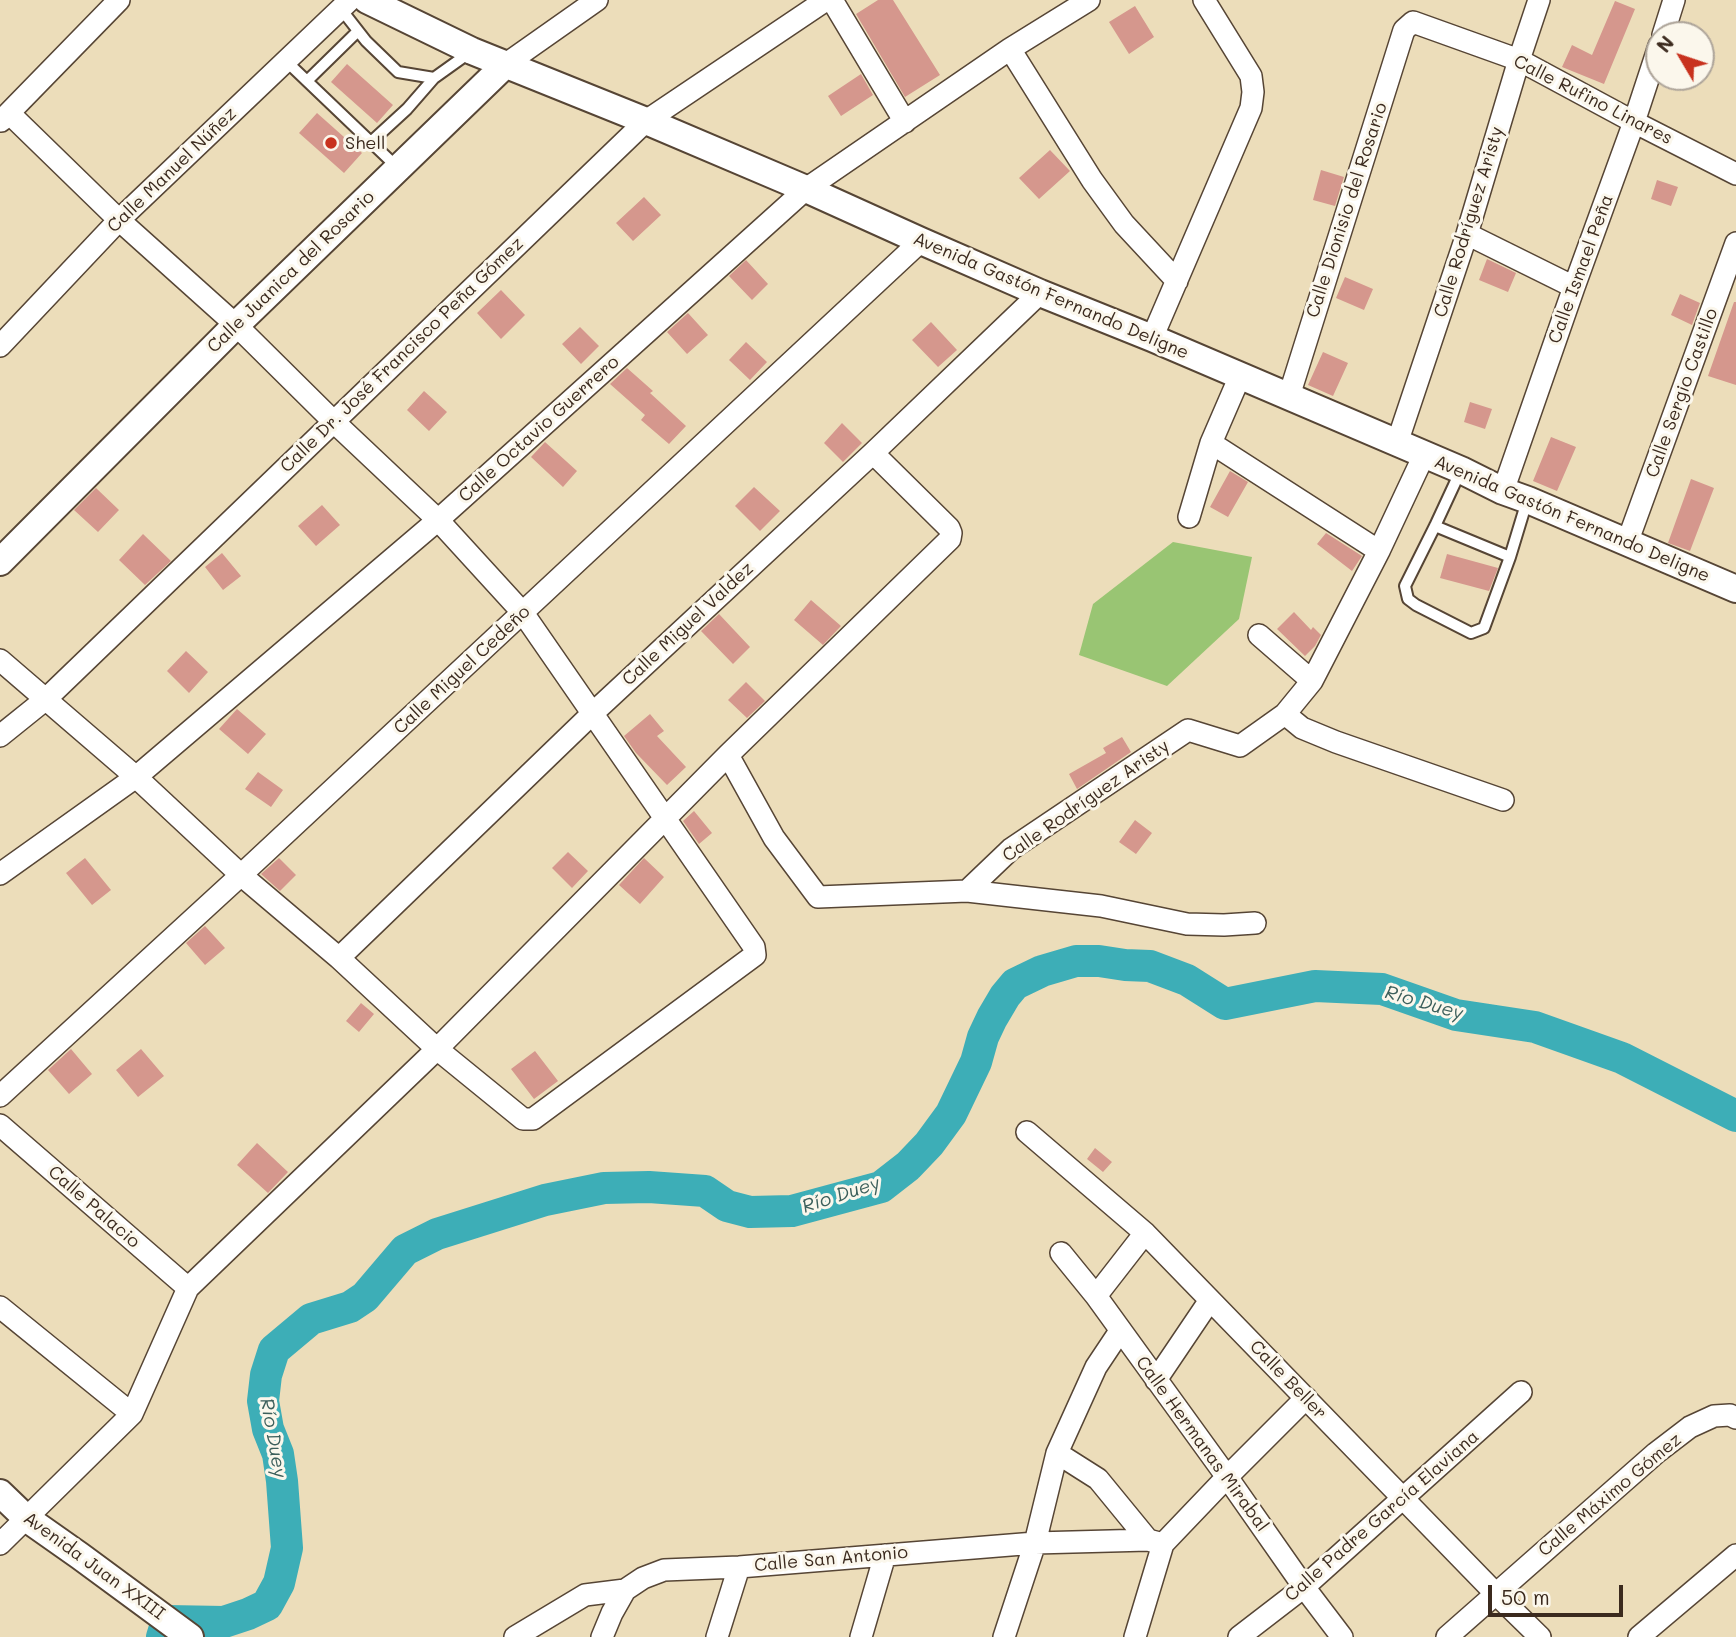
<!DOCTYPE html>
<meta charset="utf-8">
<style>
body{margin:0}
#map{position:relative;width:1736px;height:1637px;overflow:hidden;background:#ecddba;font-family:Mali,sans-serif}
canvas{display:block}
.north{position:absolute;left:1645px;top:21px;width:70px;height:70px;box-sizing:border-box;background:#fbf7ec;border:2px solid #aea59a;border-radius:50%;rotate:309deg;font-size:19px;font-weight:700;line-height:28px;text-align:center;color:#3b2a1e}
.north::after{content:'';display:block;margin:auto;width:24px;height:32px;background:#c8321e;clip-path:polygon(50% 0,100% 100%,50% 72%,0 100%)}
.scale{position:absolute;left:1488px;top:1585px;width:135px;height:32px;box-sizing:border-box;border:4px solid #3b2a1e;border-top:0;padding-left:9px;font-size:21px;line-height:24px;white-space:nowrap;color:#3b2a1e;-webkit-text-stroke:5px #fbf7ec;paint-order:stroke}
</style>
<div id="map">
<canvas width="1736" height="1637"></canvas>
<div class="north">N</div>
<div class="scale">50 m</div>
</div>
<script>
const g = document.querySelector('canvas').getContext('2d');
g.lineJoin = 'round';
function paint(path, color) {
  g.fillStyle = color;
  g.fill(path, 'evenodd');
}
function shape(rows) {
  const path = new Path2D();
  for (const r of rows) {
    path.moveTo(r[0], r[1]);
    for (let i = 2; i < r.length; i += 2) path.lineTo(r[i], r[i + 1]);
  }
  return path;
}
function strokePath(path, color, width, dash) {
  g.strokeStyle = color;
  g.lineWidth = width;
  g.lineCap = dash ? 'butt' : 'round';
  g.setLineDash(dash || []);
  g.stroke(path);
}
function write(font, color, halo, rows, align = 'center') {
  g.font = font + ' Mali,sans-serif';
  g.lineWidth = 6;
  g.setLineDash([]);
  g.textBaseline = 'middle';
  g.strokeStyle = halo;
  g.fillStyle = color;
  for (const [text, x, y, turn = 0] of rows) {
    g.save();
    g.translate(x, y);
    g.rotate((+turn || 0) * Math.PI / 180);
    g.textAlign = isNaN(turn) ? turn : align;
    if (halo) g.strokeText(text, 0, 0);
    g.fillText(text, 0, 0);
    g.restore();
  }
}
const green = shape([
 [1173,542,1252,557,1239,619,1167,686,1079,655,1093,604]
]);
const river = shape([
 [162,1637,167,1621,224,1622,248,1614,267,1605,279,1583,287,1548,282,1481,278,1454,268,1429,263,1401,266,1375,274,1350,311,1319,350,1307,365,1297,405,1250,437,1234,545,1200,604,1188,649,1187,705,1191,727,1206,750,1212,792,1211,881,1187,908,1166,929,1144,951,1114,976,1062,983,1037,992,1018,1005,996,1015,984,1042,971,1076,961,1099,961,1125,965,1150,966,1187,980,1225,1004,1315,986,1382,989,1456,1015,1535,1027,1622,1058,1736,1116]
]);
const building = shape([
 [878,0,893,0,940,75,905,97,856,14],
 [1615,1,1635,9,1604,84,1562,67,1572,45,1592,55],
 [1135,6,1154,37,1129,54,1109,22],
 [347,64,393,105,377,123,331,82],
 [861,74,873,95,841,116,828,96],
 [317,113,362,153,344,173,299,133],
 [1050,150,1070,171,1039,199,1019,178],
 [1321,170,1344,177,1335,206,1313,200],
 [1657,180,1678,187,1671,206,1651,199],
 [644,197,661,215,633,241,616,223],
 [1487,259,1516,273,1508,292,1479,280],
 [746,260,768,284,752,300,729,276],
 [1345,277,1373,289,1364,310,1336,298],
 [501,290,525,315,501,339,477,313],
 [1680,294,1700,303,1692,325,1671,315],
 [1734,302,1736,302,1736,385,1708,376],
 [688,313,708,335,687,354,667,332],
 [931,322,957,350,938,367,912,340],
 [580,327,599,346,581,364,562,344],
 [746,342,767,362,750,380,729,360],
 [1323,352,1348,363,1333,396,1308,385],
 [627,368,653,391,650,393,686,426,669,444,641,420,645,415,610,384],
 [424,391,447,412,429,431,407,410],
 [1470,402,1492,409,1485,429,1464,422],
 [842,423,862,443,843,462,824,443],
 [1551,437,1576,447,1557,491,1533,481],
 [545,442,577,471,563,487,531,457],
 [1230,471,1248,482,1228,517,1210,507],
 [1691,479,1714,488,1690,551,1668,543],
 [754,487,780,511,760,531,735,506],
 [96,488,119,510,98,532,74,510],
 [322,505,340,525,316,546,298,526],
 [1326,533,1362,556,1352,571,1317,544],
 [143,534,171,561,145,585,119,560],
 [222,553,241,576,223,590,205,567],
 [1447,554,1498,568,1489,591,1440,578],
 [811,600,841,626,823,645,794,620],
 [1294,612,1311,630,1313,627,1321,635,1315,646,1305,656,1277,629],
 [719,614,750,647,733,664,701,631],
 [186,651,208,672,189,693,167,671],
 [746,682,765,701,747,718,728,700],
 [237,709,266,734,248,754,219,729],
 [650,714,664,731,657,736,686,767,667,785,636,753,624,736],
 [1122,737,1131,752,1077,789,1069,774,1106,753,1103,748],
 [258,772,283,790,271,807,245,789],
 [694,811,712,833,699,844,683,821],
 [1135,820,1152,833,1136,854,1119,842],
 [568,852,588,871,572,888,552,868],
 [85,858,111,890,92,905,66,873],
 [279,858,296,875,280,891,261,874],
 [644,858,664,877,640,904,619,885],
 [205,926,225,948,205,965,186,943],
 [361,1003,374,1014,359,1032,346,1021],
 [71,1049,92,1074,69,1094,48,1070],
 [141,1049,164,1076,138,1097,116,1070],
 [535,1051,558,1081,534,1099,511,1069],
 [257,1143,288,1172,268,1193,237,1165],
 [1095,1148,1112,1162,1103,1172,1087,1159]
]);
const service = shape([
 [341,9,366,41,398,72,434,78,469,53],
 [286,61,398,168],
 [307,81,358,31],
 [371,142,407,109,434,78],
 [1461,470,1435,526,1405,586,1408,599,1416,605,1471,633,1484,628,1510,557,1527,501],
 [1435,526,1510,557]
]);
const minor = shape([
 [832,0,905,122],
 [1663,35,1674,0],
 [1010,49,1092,180,1124,224,1177,281],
 [506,64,597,0],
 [1,121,119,0],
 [1467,234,1574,287],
 [1152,338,1251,108,1253,92,1251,76,1204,0],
 [0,346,119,220,350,0],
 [1289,396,1404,30,1413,22,1519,60,1634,122,1736,174],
 [1211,443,1379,551],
 [1397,443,1467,234,1519,60,1539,0],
 [1503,491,1574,287,1634,122,1659,46],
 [1189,517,1211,443,1240,376],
 [1627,543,1736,243],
 [1259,635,1312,681],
 [0,660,136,777,241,875,339,958,437,1049,523,1119,533,1119,755,955,754,947,523,613,438,520,333,421,236,325,119,220,9,113],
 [1285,714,1302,728,1336,742,1503,800],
 [0,736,46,699,646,121,826,0],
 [728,755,774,838,818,897,967,891,1101,906,1187,924,1224,925,1255,923],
 [0,874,136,777,438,520,806,189,1010,49,1089,0],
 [967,891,1011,849,1188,730,1240,746,1285,714,1312,681,1379,551,1424,455],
 [339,958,593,713,873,453,1040,293],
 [0,1096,241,875,921,241],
 [0,1125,188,1288],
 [1027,1132,1145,1233,1496,1594,1540,1637],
 [1061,1253,1096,1296,1227,1477,1304,1587,1342,1637],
 [1096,1296,1145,1233],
 [0,1307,132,1414],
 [1156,1380,1210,1300],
 [1057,1453,1098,1479,1148,1540],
 [0,1544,132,1414,188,1288,437,1049,728,755,950,539,951,533,949,528,873,453],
 [515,1637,585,1595,625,1590,643,1578,664,1570,739,1567,1035,1543,1148,1540,1163,1544],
 [602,1637,612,1613,625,1590],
 [717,1637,739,1567],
 [861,1637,885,1555],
 [1004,1637,1035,1543,1057,1453,1096,1367,1120,1331],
 [1135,1637,1163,1544,1227,1477,1306,1398],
 [1239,1637,1304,1587,1521,1392],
 [1447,1637,1656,1453,1690,1427,1714,1416,1730,1415,1736,1418],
 [1639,1637,1736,1555]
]);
const tertiary = shape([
 [367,0,472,51,646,121,806,189,921,241,1040,293,1152,338,1461,470,1503,491,1528,500,1736,589],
 [0,562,236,325,506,64],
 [0,1493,26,1518,80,1556,190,1637]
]);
const markers = [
 [331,143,7,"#c8321e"]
];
const streetNames = [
 ["Calle Rufino Linares",1593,100,27],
 ["Calle Manuel Núñez",172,170,-44],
 ["Calle Dionisio del Rosario",1347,210,-72],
 ["Calle Rodríguez Aristy",1469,222,-73],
 ["Calle Ismael Peña",1581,269,-70],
 ["Calle Juanica del Rosario",291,272,-44],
 ["Avenida Gastón Fernando Deligne",1051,296,23],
 ["Calle Dr. José Francisco Peña Gómez",402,355,-44],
 ["Calle Sergio Castillo",1682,393,-70],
 ["Calle Octavio Guerrero",539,429,-42],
 ["Avenida Gastón Fernando Deligne",1572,519,23],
 ["Calle Miguel Valdez",688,624,-43],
 ["Calle Miguel Cedeño",462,670,-43],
 ["Calle Rodríguez Aristy",1086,801,-35],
 ["Calle Palacio",94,1207,41],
 ["Calle Beller",1288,1380,46],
 ["Calle Hermanas Mirabal",1202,1444,54],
 ["Calle Máximo Gómez",1610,1495,-40],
 ["Calle Padre García Elaviana",1382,1516,-41],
 ["Calle San Antonio",831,1559,-5],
 ["Avenida Juan XXIII",94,1566,36]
];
const poiNames = [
 ["Shell",345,143]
];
const waterNames = [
 ["Río Duey",1424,1003,16],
 ["Río Duey",841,1195,-18],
 ["Río Duey",273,1438,80]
];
paint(green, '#99c573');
strokePath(river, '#3daeb7', 32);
paint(building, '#d5978d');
strokePath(service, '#564535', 14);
strokePath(minor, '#564535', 24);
strokePath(tertiary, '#564535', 30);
strokePath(service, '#fff', 10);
strokePath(minor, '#fff', 21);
strokePath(tertiary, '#fff', 26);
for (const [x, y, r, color] of markers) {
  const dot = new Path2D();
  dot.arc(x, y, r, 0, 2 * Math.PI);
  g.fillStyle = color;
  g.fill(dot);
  strokePath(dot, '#fbf7ec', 2.5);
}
write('18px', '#3b2a1e', '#fbf7ec', streetNames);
write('18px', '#3b2a1e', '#fbf7ec', poiNames, 'left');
write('italic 19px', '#3c5f5b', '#fbf7ec', waterNames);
</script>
